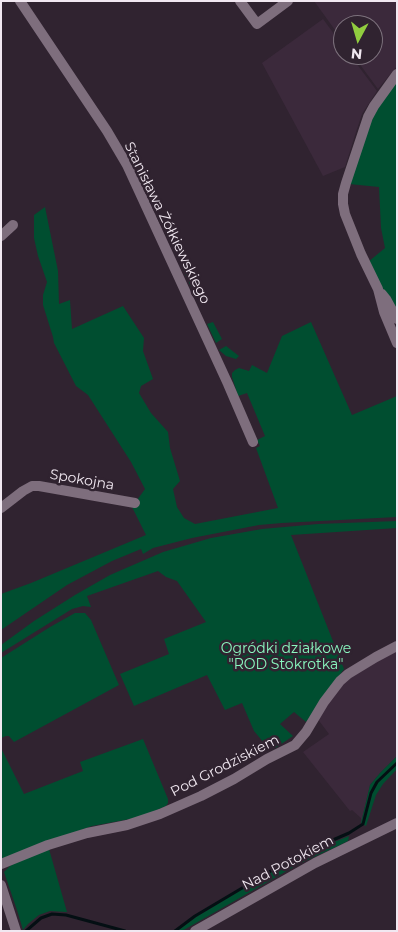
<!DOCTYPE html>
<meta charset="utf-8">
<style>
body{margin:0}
#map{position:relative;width:398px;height:932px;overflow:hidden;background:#302330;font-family:Montserrat,sans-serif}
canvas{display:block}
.frame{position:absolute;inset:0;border:2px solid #f1e8f1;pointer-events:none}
.north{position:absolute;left:333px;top:15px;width:50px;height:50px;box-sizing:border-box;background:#302330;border:1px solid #7d727d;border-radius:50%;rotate:186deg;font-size:14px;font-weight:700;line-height:20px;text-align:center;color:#f1e8f1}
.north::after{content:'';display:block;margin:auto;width:18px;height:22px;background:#91cd3f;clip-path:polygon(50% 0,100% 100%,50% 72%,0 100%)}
</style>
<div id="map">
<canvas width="398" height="932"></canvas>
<div class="frame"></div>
<div class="north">N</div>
</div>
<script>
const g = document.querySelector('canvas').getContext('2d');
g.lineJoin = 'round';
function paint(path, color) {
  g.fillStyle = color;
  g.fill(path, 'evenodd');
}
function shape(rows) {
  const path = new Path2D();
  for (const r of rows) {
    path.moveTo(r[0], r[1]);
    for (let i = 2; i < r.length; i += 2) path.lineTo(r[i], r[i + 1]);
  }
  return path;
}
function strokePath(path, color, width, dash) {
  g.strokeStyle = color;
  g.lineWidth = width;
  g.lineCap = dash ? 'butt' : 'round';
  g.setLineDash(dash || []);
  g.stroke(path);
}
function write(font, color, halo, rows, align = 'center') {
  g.font = font + ' Montserrat,sans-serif';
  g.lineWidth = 5;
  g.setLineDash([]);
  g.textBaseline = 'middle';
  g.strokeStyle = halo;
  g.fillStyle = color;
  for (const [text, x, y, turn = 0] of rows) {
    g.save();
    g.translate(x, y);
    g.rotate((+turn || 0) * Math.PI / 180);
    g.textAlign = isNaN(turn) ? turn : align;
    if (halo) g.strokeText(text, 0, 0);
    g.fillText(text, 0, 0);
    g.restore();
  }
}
const built = shape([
 [314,1,397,1,397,66,378,89,353,55,373,55,373,25,343,25,343,41],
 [323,19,343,46,343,55,350,55,377,91,362,114,357,129,345,167,323,176,262,63],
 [397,651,397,756,380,773,370,785,361,823,361,818,352,810,350,811,303,752,329,734,317,718,324,705,347,680,379,660]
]);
const green = shape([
 [397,78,397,315,368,262,385,248,381,228,379,187,349,184,370,117],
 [45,207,58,271,59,304,70,300,72,329,123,306,144,338,143,351,153,379,141,386,139,393,151,413,168,432,170,448,180,481,173,489,177,507,184,518,195,524,278,508,256,448,260,446,257,440,265,436,247,393,238,396,232,377,232,373,235,370,239,368,249,371,252,365,267,373,282,336,311,322,352,415,397,396,397,517,282,523,259,525,192,538,153,548,143,554,141,549,112,561,67,585,1,630,1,594,31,583,146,535,132,507,145,489,131,462,88,395,76,386,54,343,53,337,43,305,43,295,47,282,38,256,34,238,34,215],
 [185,261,196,285,191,287,181,265,181,263],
 [213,322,222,339,216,343,207,324],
 [226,346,239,356,236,359,226,356,219,350],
 [397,521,397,528,291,535,344,669,306,722,294,712,280,724,293,736,277,747,275,748,267,741,264,743,254,731,242,703,225,710,207,675,134,706,120,674,169,654,164,639,206,622,177,581,166,577,158,571,87,596,91,607,83,606,72,609,1,653,1,645,34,621,75,595,110,575,163,552,211,538,262,529,318,524],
 [75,613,85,613,91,620,119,685,14,742,9,736,6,736,1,738,1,658,50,627],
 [143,739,168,799,168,803,166,806,141,817,92,826,1,860,1,748,24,794,83,771,80,762],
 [397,756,397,769,383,784,376,795,366,826,361,823,370,785,380,773],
 [349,836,348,841,340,845,299,864,182,931,177,931,196,917,264,876,296,858],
 [49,849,67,912,50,911,39,915,28,924,23,930,17,910,4,872,10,866,26,857]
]);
const stream = shape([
 [26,931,41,918,52,914,66,915,125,931],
 [175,931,195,916,296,856,349,833,363,824,371,793,377,782,397,763]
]);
const minor = shape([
 [20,1,107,131,127,165,228,384,253,442],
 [240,1,257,24,288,1],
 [397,74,374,106,368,117,346,183,343,194,343,204,345,214,361,254,378,289,384,312,397,343],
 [1,236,13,225],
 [382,294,386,299,397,319],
 [1,508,23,491,32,486,39,486,135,503],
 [1,864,48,845,87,833,127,825,160,814,201,796,234,779,267,759,295,745,306,732,324,702,340,681,348,674,376,657,397,646],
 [1,885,16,931],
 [195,931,315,863,397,823]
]);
const streetNames = [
 ["Stanisława Żółkiewskiego",167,223,64],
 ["Spokojna",82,480,10],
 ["Pod Grodziskiem",225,766,-27],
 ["Nad Potokiem",288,863,-28]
];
const parkNames = [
 ["Ogródki działkowe",286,649],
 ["\"ROD Stokrotka\"",286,665]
];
paint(built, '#3b293b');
paint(green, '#004e30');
strokePath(stream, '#040f13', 3);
strokePath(minor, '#7e6e7d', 10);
write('14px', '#f1e8f1', '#302330', streetNames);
write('14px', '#8af7bf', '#302330', parkNames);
</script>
